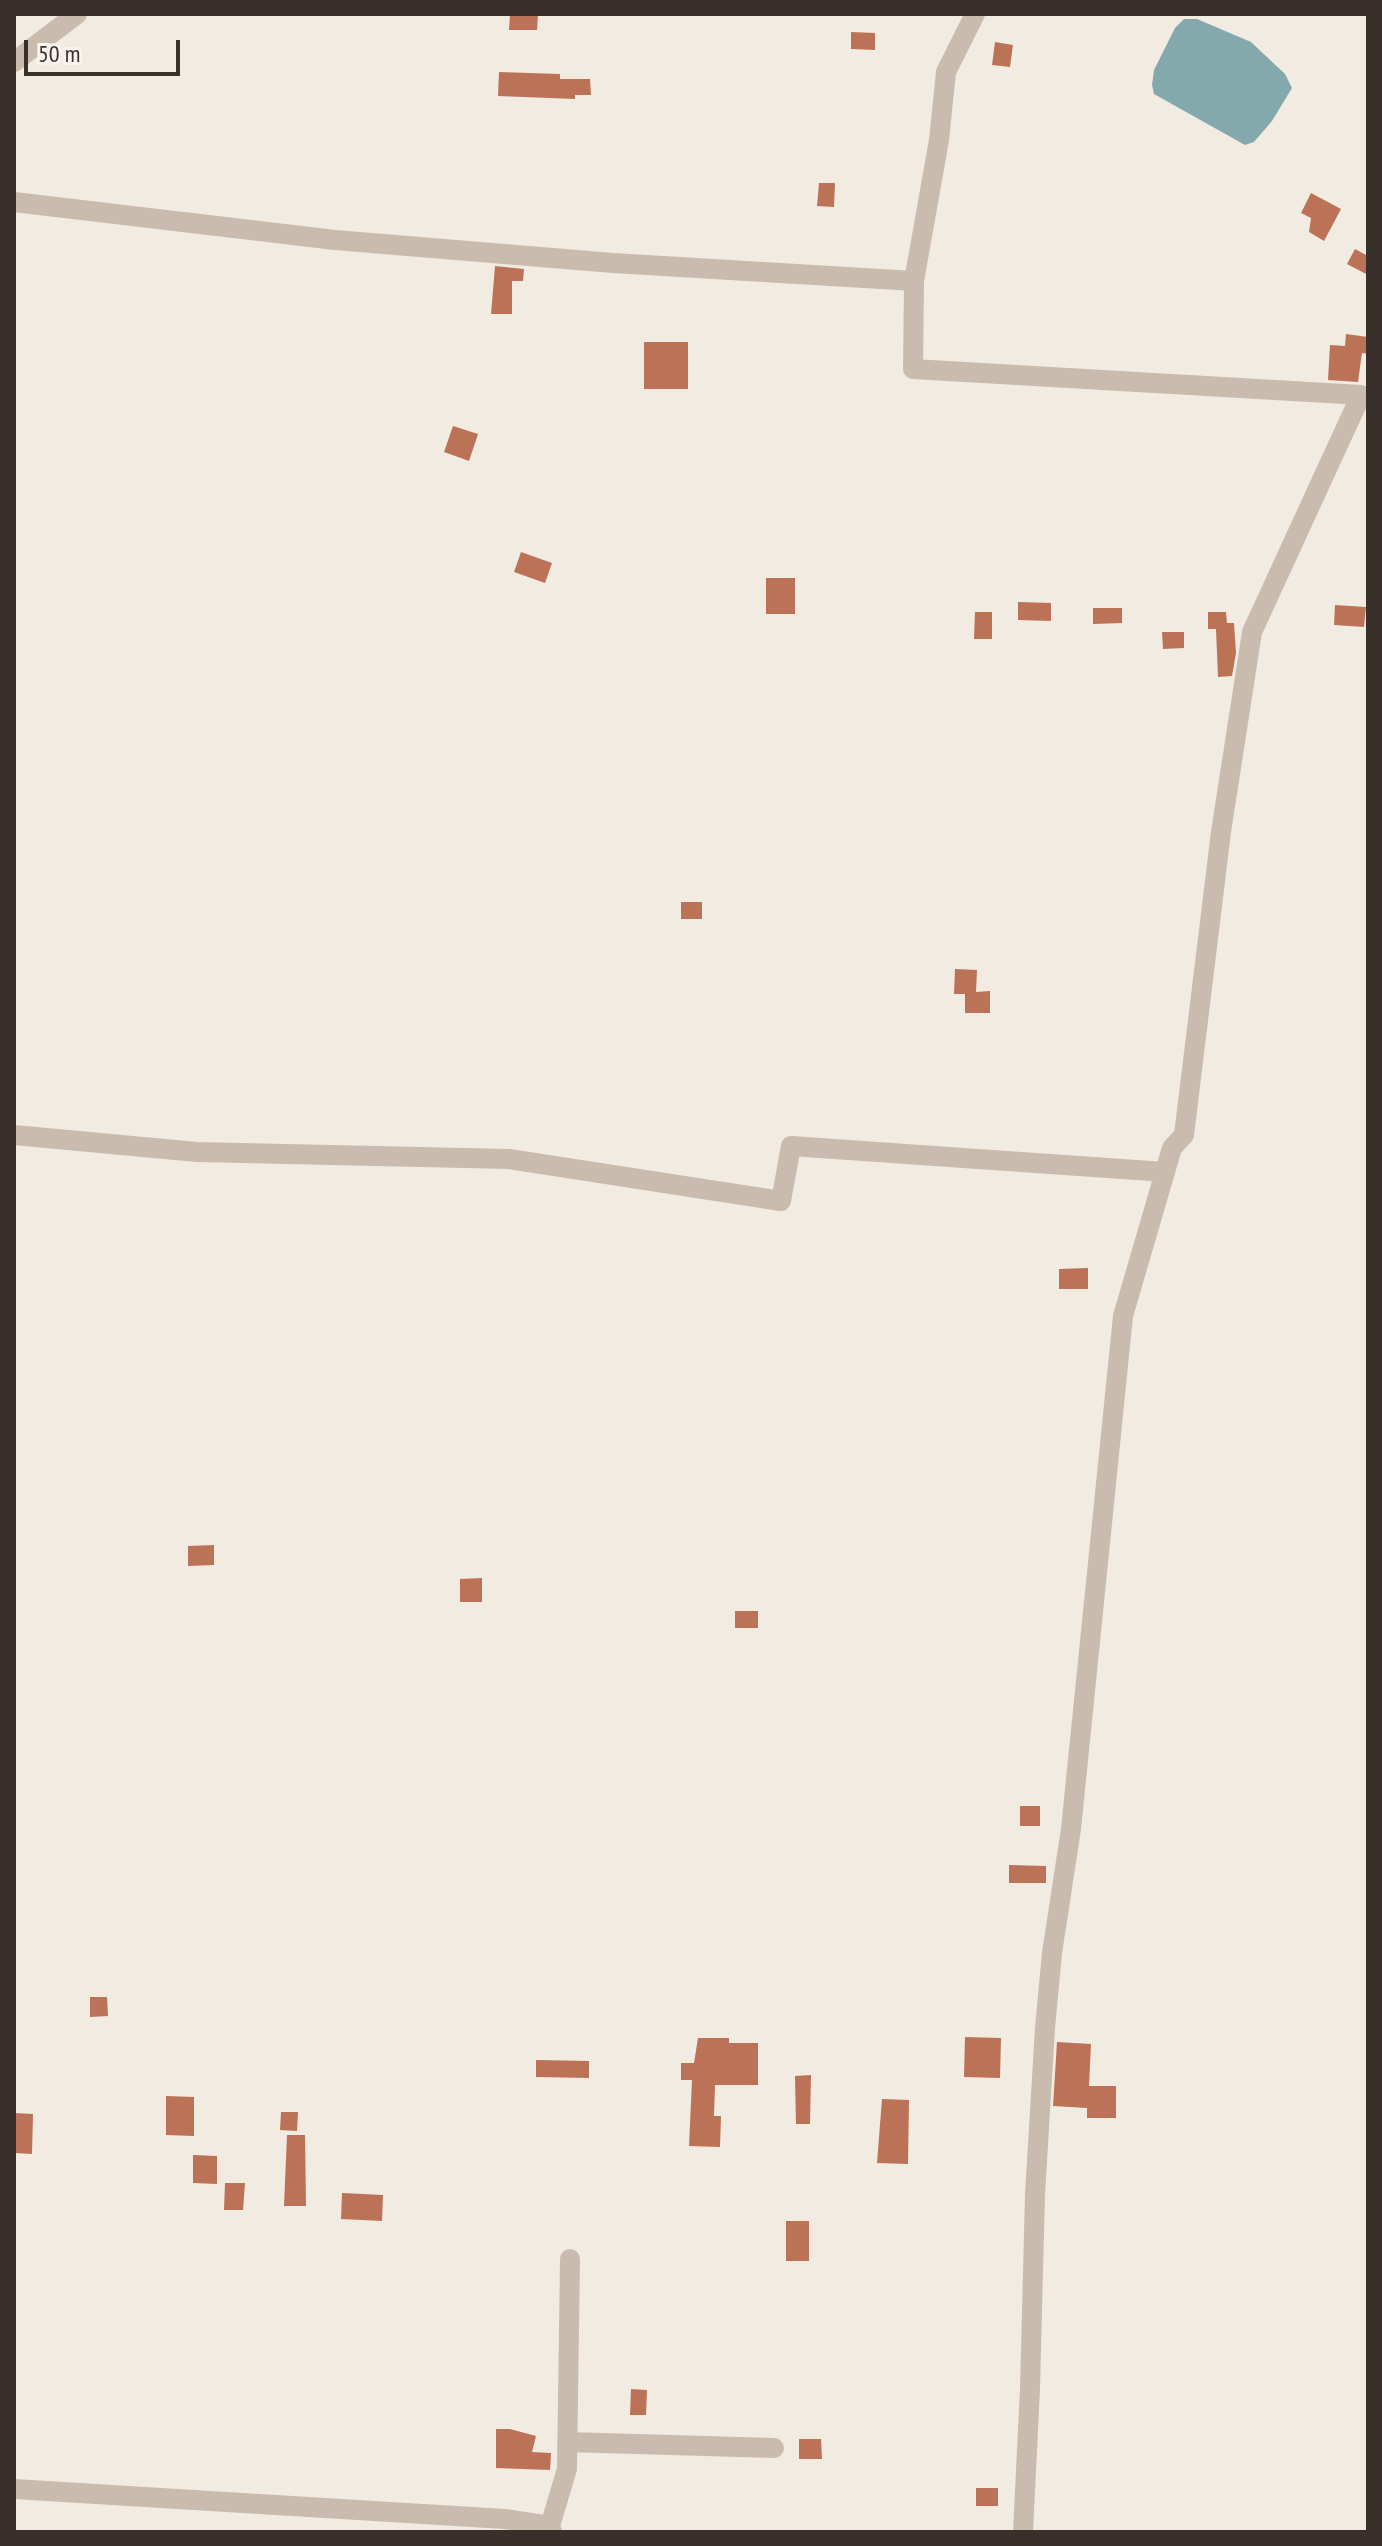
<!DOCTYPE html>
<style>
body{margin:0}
#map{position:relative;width:1382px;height:2546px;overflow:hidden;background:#f2ebe2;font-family:"PT Sans Narrow",sans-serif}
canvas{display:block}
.frame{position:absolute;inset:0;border:16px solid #39302c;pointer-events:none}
.scale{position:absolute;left:24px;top:40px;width:156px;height:36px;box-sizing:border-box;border:4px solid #39302c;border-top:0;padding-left:10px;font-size:24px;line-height:28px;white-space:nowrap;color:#39302c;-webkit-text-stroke:6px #f9f5ee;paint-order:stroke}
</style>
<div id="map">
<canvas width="1382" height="2546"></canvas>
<div class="frame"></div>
<div class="scale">50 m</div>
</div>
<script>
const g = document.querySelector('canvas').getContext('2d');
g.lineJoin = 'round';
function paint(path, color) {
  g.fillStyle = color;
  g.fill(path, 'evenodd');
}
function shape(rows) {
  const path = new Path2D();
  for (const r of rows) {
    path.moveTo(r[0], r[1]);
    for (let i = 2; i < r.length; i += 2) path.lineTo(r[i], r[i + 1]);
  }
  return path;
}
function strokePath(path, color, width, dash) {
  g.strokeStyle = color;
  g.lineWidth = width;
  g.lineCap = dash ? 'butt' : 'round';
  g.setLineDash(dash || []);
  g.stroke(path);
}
const water = shape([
 [1184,19,1197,19,1251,42,1285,74,1292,88,1272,121,1254,142,1245,145,1154,94,1152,85,1154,70,1175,28]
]);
const building = shape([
 [510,14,538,14,537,30,509,30],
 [851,32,875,33,875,50,851,49],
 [995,42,1013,45,1010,67,992,65],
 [499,72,560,74,560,79,590,79,591,95,575,95,575,99,498,96],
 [819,183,835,183,834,207,817,206],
 [1311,193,1341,209,1324,241,1309,232,1311,218,1301,213],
 [1355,249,1368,256,1368,275,1347,264],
 [495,266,524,269,523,281,512,281,512,314,491,314],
 [1346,334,1368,337,1368,354,1362,353,1358,382,1328,380,1330,345,1345,346],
 [644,342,688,342,688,389,644,389],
 [453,426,478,434,469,461,444,452],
 [521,552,552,563,545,583,514,572],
 [766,578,795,578,795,614,766,614],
 [1018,602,1051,603,1051,621,1018,620],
 [1335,605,1366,607,1364,627,1334,625],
 [1093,608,1122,608,1122,623,1093,624],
 [975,612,992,612,992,639,974,639],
 [1208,612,1226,612,1227,623,1234,623,1236,653,1232,676,1218,677,1216,629,1208,629],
 [1162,632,1184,632,1184,648,1163,649],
 [681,902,702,902,702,919,681,919],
 [955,969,977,970,976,992,990,991,990,1013,965,1013,965,994,954,994],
 [1088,1268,1088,1289,1059,1289,1059,1269],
 [214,1545,214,1565,188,1566,188,1546],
 [482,1578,482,1602,460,1602,460,1579],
 [735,1611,758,1611,758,1628,735,1628],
 [1020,1806,1040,1806,1040,1826,1020,1826],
 [1009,1865,1046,1866,1046,1883,1009,1883],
 [90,1997,107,1997,108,2016,90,2017],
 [965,2037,1001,2038,1000,2078,964,2077],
 [698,2038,729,2038,729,2043,758,2043,758,2085,715,2085,714,2116,721,2116,720,2147,689,2146,692,2080,681,2080,681,2063,694,2063],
 [1057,2042,1091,2044,1089,2086,1116,2086,1116,2118,1087,2118,1087,2108,1053,2106],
 [536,2060,589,2061,589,2078,536,2077],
 [811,2075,810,2124,796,2124,795,2076],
 [166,2096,194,2097,194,2136,166,2135],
 [882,2099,909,2100,908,2164,877,2163],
 [281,2112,298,2112,297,2131,280,2130],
 [14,2113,33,2114,32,2154,14,2153],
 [287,2135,305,2135,306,2206,284,2206],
 [193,2155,217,2156,217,2184,193,2183],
 [225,2183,245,2183,243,2210,224,2210],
 [342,2193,383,2195,382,2221,341,2219],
 [786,2221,809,2221,809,2261,786,2261],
 [631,2389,647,2390,646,2415,630,2415],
 [496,2429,510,2429,536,2436,532,2452,551,2453,550,2470,496,2468],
 [799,2439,821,2439,822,2459,799,2459],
 [976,2488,998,2488,998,2506,976,2506]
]);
const minor = shape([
 [14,62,77,14],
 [14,202,335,240,613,263,914,281,913,369,1361,395,1252,632,1221,832,1184,1135,1172,1148,1123,1316,1071,1829,1052,1953,1045,2028,1035,2194,1030,2389,1023,2532],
 [914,281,939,140,946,72,975,14],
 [14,1135,197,1152,509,1159,781,1201,791,1146,1165,1172],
 [567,2442,774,2448],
 [14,2489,505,2519,550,2526,552,2532],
 [550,2526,567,2469,570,2259]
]);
paint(water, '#83a9ad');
paint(building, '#bc7256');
strokePath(minor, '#c9bcae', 20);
</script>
